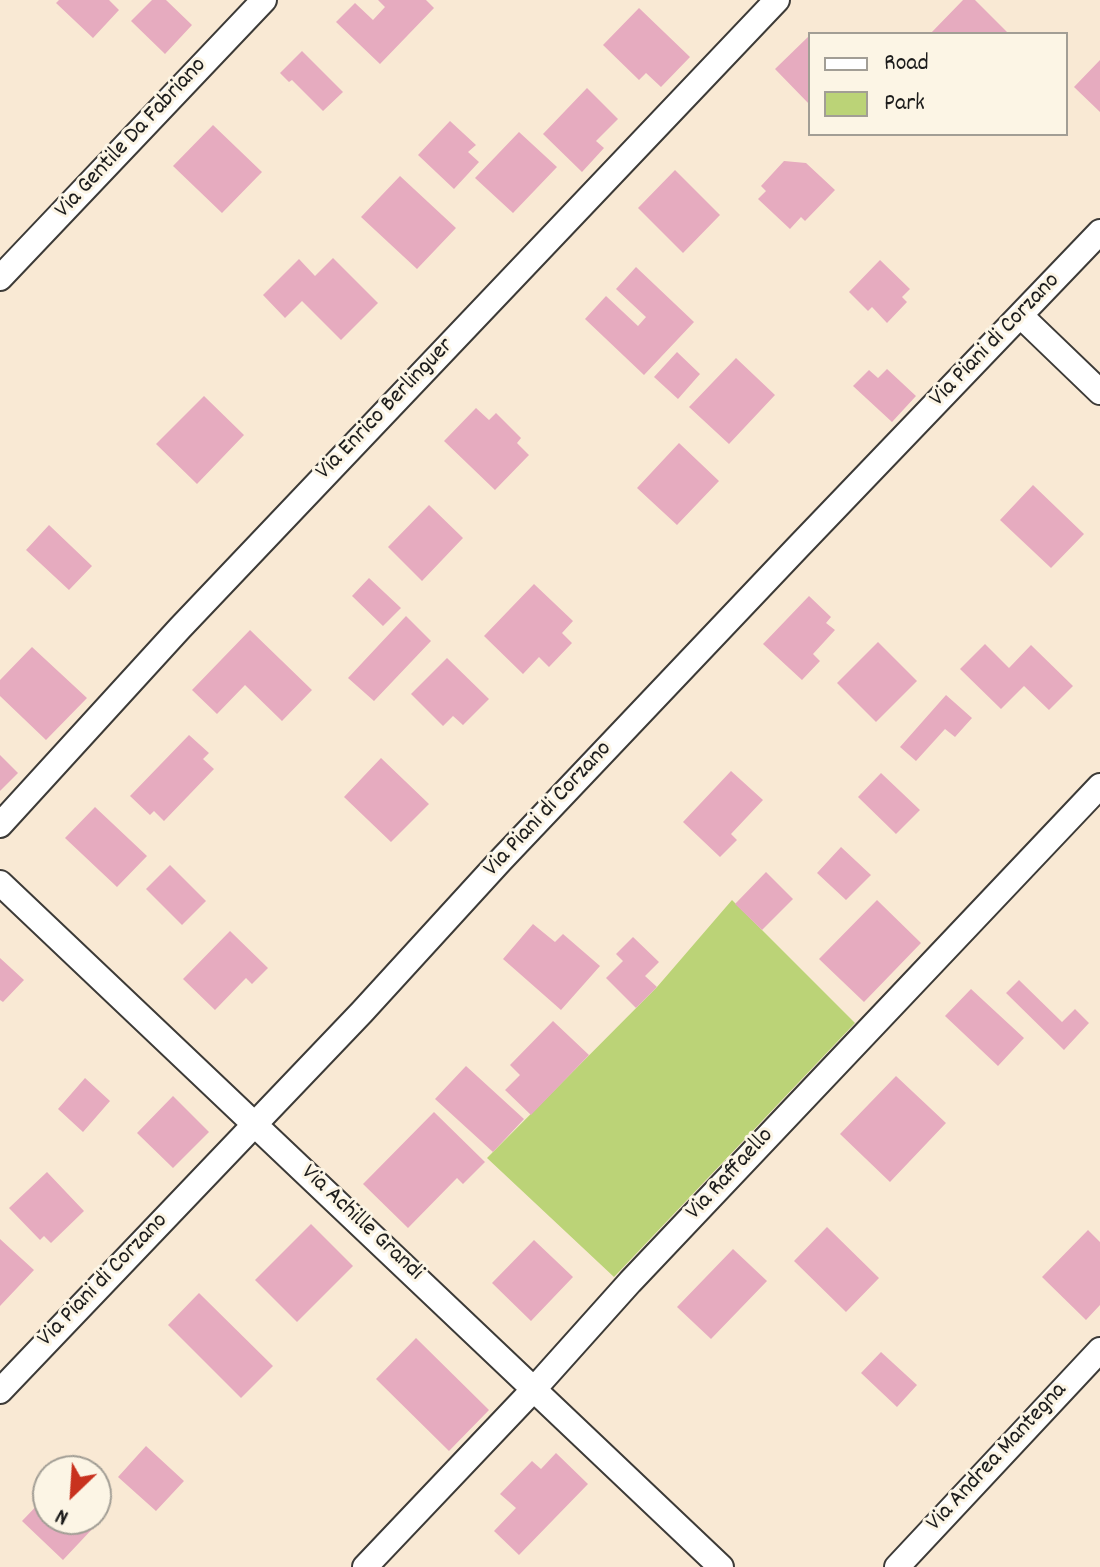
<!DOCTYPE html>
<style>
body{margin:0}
#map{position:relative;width:1100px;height:1567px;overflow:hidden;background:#f9e9d4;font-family:Dekko,sans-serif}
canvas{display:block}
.legend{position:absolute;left:808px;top:32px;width:260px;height:104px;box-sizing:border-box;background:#fcf5e5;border:2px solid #a29e95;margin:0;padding:10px 14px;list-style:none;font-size:24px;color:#1c1c1c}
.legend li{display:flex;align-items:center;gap:16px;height:40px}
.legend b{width:40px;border:2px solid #a29e95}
.north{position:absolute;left:32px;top:1455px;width:80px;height:80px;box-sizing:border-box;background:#fcf5e5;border:2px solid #a29e95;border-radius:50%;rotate:205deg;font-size:22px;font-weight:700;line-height:32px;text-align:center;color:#1c1c1c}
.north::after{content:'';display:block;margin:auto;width:28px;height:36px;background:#c8321e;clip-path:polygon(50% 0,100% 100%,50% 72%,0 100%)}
</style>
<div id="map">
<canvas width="1100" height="1567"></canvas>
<ul class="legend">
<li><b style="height:10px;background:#fff"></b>Road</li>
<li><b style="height:22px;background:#bbd377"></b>Park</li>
</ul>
<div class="north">N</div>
</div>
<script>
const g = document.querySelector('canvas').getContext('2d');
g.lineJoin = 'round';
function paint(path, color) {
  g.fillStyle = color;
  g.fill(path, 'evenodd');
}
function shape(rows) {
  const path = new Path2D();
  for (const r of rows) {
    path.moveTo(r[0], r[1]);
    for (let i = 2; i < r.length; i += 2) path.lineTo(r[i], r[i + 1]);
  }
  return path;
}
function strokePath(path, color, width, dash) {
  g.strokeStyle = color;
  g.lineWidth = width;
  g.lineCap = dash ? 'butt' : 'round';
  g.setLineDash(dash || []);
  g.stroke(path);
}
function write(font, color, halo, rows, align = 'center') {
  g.font = font + ' Dekko,sans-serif';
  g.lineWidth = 6;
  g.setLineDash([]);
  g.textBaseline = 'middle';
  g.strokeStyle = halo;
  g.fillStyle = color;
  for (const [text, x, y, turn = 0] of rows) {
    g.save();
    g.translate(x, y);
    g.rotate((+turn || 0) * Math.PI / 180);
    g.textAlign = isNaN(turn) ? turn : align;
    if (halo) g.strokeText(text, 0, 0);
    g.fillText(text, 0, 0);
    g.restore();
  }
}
const green = shape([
 [732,900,855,1023,614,1277,487,1158,657,987]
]);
const building = shape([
 [59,0,109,0,119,10,93,38,56,3],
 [152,0,166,0,192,25,165,54,131,21],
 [378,0,426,0,434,8,380,64,336,22,355,3,373,20,385,7],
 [963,0,975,0,1009,34,930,34],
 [639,8,690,57,661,87,646,73,639,80,603,45],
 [810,35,810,105,775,69],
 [302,51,343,92,323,111,292,80,289,82,280,73],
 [1100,60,1100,112,1074,87],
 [587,88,618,119,596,141,604,148,582,172,543,134],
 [450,121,476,145,468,152,479,162,454,189,418,155],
 [213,125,262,172,222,213,173,166],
 [519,132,557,167,513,213,475,178],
 [784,161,806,163,835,190,805,221,801,217,790,229,758,199,766,191,761,186],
 [675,170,720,215,683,253,638,208],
 [400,176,456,228,417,269,361,217],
 [333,258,378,303,341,340,302,301,285,318,263,295,299,259,315,276],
 [880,260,910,289,902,297,907,302,887,323,872,307,868,311,849,292],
 [636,267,694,322,644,375,585,319,606,296,638,326,646,317,616,289],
 [677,352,700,374,678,399,654,377],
 [736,358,775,395,729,444,689,407],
 [887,369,916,396,892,422,853,386,869,370,878,378],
 [204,396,244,435,197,484,156,444],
 [476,408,489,420,496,413,521,438,517,443,529,455,495,490,444,441],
 [679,443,719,481,677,525,637,488],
 [1033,485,1084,534,1051,568,1000,520],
 [429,505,463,538,422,581,388,547],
 [49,525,92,566,69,590,26,550],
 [369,578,401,608,383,626,352,596],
 [534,584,573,621,562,633,572,643,549,667,539,657,523,674,484,636],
 [809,596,831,617,826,623,835,630,813,654,820,661,802,680,763,644],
 [406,616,431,641,374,701,348,678],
 [250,630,312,690,282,721,245,685,217,714,192,690],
 [878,642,917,681,876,722,837,683],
 [985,644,1009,668,1031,645,1073,686,1049,710,1024,686,1001,709,960,669],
 [32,647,87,698,46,740,0,696,0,680],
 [447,658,489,699,463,725,453,716,443,726,411,694],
 [946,695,972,718,955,737,945,729,916,761,900,747],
 [189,735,209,753,203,759,214,769,164,821,154,811,150,815,130,796],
 [0,755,18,773,0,791],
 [381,758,429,804,391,842,344,797],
 [731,771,763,800,731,834,737,840,720,857,683,822],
 [881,773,920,810,896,834,858,797],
 [95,807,147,856,117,887,65,838],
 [841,847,871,875,846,900,817,873],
 [170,865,206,901,182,925,146,889],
 [766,872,793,899,762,930,735,904],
 [877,900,921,943,864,1002,819,959],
 [533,924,555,942,563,934,600,966,561,1010,503,959],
 [230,931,268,968,252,984,246,978,215,1010,183,979],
 [633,937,659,962,645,976,657,987,636,1008,606,978,623,961,616,954],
 [0,958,24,980,3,1002,0,1000],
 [1019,980,1062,1022,1075,1009,1089,1023,1064,1050,1006,993],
 [971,989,1024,1038,998,1066,945,1016],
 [553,1021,589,1055,531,1115,505,1090,520,1075,510,1065],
 [466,1066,524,1119,493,1152,435,1099],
 [896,1076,946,1123,890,1182,840,1134],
 [85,1078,110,1101,83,1132,58,1109],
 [173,1096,209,1132,173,1168,137,1133],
 [434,1112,485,1162,463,1184,457,1178,408,1228,363,1184],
 [47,1172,84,1211,51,1243,44,1236,40,1240,9,1208],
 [311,1224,353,1266,297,1322,255,1280],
 [827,1227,879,1278,846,1312,794,1261],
 [1088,1230,1100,1242,1100,1305,1086,1320,1042,1277],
 [0,1239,34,1270,0,1306],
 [534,1240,573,1277,531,1321,492,1283],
 [733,1249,767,1281,711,1339,677,1307],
 [199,1293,273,1366,241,1398,168,1325],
 [416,1338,489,1410,449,1451,376,1379],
 [881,1352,917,1385,897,1407,861,1373],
 [146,1446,184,1481,156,1511,118,1477],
 [556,1453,588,1484,519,1555,494,1531,516,1508,500,1494,532,1461,541,1469],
 [48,1494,48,1519,87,1519,95,1526,63,1560,22,1521]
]);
const minor = shape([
 [0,278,264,0],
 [1021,316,1100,392],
 [0,825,180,628,777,0],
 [0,883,721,1567],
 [0,1391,362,1012,501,860,798,547,1100,232],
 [365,1567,535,1388,630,1282,1100,786],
 [897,1567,1100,1350]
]);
const streetNames = [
 ["Via Gentile Da Fabriano",132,139,-47],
 ["Via Piani di Corzano",996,341,-46],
 ["Via Enrico Berlinguer",386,410,-46],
 ["Via Piani di Corzano",549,810,-47],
 ["Via Raffaello",731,1175,-47],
 ["Via Achille Grandi",361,1224,43],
 ["Via Piani di Corzano",104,1281,-46],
 ["Via Andrea Mantegna",998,1458,-47]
];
paint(green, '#bbd377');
paint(building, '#e6abbf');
strokePath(minor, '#3d3b38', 28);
strokePath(minor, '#fff', 24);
write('24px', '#1c1c1c', '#fcf5e5', streetNames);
</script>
